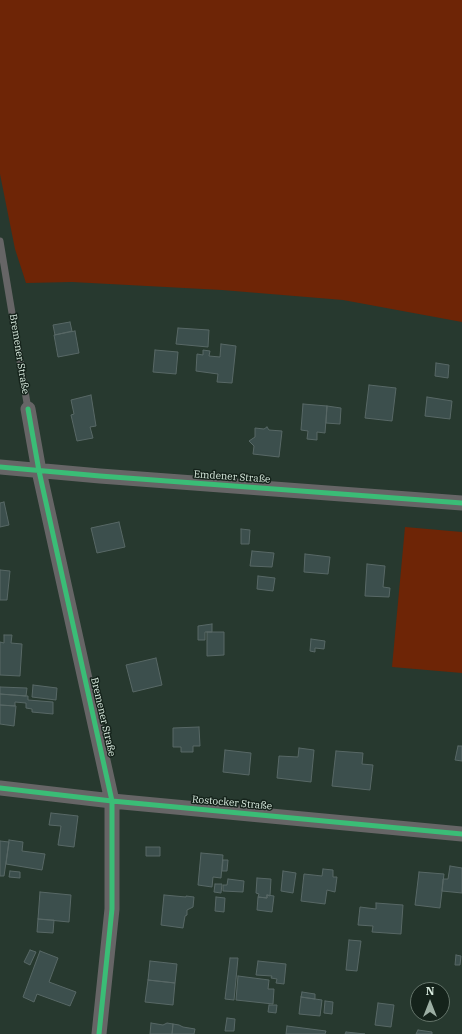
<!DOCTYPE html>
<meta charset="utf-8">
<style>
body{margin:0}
#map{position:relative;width:462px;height:1034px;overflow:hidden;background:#27392f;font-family:"IBM Plex Serif",serif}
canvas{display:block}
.north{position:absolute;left:410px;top:982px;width:40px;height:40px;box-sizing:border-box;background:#15231b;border:1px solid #64746a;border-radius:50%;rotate:0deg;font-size:11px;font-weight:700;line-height:16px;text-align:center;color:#dbede1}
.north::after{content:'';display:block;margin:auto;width:14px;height:18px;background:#9caea3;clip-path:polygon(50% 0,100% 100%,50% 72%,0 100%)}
</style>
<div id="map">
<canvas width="462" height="1034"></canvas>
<div class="north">N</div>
</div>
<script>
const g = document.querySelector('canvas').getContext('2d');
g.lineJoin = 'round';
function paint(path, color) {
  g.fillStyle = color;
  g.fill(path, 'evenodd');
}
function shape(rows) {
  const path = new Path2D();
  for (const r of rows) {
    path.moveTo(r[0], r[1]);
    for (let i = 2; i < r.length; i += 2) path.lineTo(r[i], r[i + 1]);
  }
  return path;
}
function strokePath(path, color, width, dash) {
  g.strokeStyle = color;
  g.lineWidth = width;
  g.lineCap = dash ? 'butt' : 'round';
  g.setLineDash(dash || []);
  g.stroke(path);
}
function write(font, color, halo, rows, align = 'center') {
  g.font = font + ' "IBM Plex Serif",serif';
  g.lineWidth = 3;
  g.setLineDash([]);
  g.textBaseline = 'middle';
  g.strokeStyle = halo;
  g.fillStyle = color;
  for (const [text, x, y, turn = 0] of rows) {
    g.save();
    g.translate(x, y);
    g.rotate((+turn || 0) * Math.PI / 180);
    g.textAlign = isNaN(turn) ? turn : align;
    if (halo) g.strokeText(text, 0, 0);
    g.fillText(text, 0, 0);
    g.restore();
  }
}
const green = shape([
 [0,0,462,0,462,322,343,300,222,290,72,282,26,283,15,249,0,174],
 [405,527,462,532,462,673,392,667]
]);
const building = shape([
 [70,322,72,331,55,335,53,325,70,322],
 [178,328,209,330,208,347,176,344,178,328],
 [75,331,79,353,58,357,54,335,75,331],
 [221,344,236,346,232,383,217,382,218,374,196,371,197,354,203,355,203,350,210,351,209,356,220,357,221,344],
 [155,350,178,352,176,374,153,372,155,350],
 [436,363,449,365,448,378,435,376,436,363],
 [369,385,396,388,392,421,365,418,369,385],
 [91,395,96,426,90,427,93,438,77,441,71,415,74,414,71,400,91,395],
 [427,397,452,401,450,419,425,416,427,397],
 [303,404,327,406,325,433,317,432,317,440,307,439,308,431,301,430,303,404],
 [327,406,341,408,340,424,326,423,327,406],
 [267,427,269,430,282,431,279,457,253,454,254,446,249,441,255,437,255,428,264,429,267,427],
 [4,502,9,525,0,527,0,503,4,502],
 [119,522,125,547,97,553,91,528,119,522],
 [241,529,250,530,249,544,241,544,241,529],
 [252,551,274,553,272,567,250,566,252,551],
 [305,554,330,557,328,574,304,572,305,554],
 [367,564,385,566,383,587,390,588,389,597,365,596,367,564],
 [0,570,10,571,7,600,0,600,0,570],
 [258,576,275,578,273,591,257,589,258,576],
 [212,624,212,632,205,632,205,640,198,640,198,626,212,624],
 [207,632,224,632,224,655,207,656,207,632],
 [4,635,12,635,11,643,22,644,20,676,0,675,0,642,4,643,4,635],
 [311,639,325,641,324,649,315,648,315,652,310,651,311,639],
 [156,658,162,685,133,692,126,665,156,658],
 [33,685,57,688,56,700,32,697,33,685],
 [0,687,27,688,26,696,0,694,0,687],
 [0,694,26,696,28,696,28,700,53,702,53,714,32,712,32,709,26,708,26,703,15,702,15,706,0,705,0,694],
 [0,705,16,706,14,726,0,724,0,705],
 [199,727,200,746,193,746,193,752,181,752,181,747,173,747,173,728,199,727],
 [458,746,462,746,462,761,455,760,458,746],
 [299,748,314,750,311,782,277,778,279,756,298,757,299,748],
 [225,750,251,753,249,775,223,772,225,750],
 [336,751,363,753,362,764,373,765,370,790,332,786,336,751],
 [51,813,78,816,74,847,58,845,61,826,49,825,51,813],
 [9,840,23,842,22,851,45,854,42,870,6,864,9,840],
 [0,841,9,842,4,876,0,876,0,841],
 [146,847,160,847,160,856,146,856,146,847],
 [201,853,223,855,221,878,213,877,212,887,198,885,201,853],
 [223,860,228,860,227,871,222,871,223,860],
 [450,866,462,868,462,893,442,891,443,879,448,879,450,866],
 [323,869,333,870,333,877,337,877,335,892,327,890,325,904,301,901,304,874,322,876,323,869],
 [10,871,20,872,20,878,9,877,10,871],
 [283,871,296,873,293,893,281,891,283,871],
 [419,872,444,874,440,908,415,905,419,872],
 [257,878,271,879,270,896,267,895,267,898,258,897,259,894,256,893,257,878],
 [228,879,244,881,243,892,223,891,223,885,227,885,228,879],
 [215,884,222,884,221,893,214,892,215,884],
 [40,892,71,895,69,922,38,919,40,892],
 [164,895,186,897,186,896,194,897,193,907,187,910,187,915,185,916,183,928,161,925,164,895],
 [267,895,274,896,272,912,257,910,258,897,267,898,267,895],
 [216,897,225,898,224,912,215,911,216,897],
 [376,903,403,905,401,934,372,932,373,926,358,925,360,907,376,909,376,903],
 [38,919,54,920,53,933,37,932,38,919],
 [349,940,361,941,357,971,346,970,349,940],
 [30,950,36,952,30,965,24,962,30,950],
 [40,951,58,958,49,982,76,992,70,1006,37,994,34,1002,23,997,40,951],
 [456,955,461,956,460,965,455,965,456,955],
 [230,958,238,958,234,1000,225,999,230,958],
 [150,961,177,964,175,983,148,980,150,961],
 [258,961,286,964,284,984,276,983,277,979,271,978,272,976,256,975,258,961],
 [238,976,269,980,268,989,274,989,273,1004,236,1000,238,976],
 [148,980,175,983,173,1005,145,1002,148,980],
 [302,992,315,994,315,999,301,997,302,992],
 [442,994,445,995,443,1012,442,1012,442,994],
 [301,997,322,1000,320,1016,299,1014,301,997],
 [325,1001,333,1002,332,1014,324,1013,325,1001],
 [378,1003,394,1005,391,1027,375,1025,378,1003],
 [269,1005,277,1005,276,1013,268,1012,269,1005],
 [227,1018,235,1019,234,1031,225,1031,227,1018],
 [151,1023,163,1025,167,1023,173,1024,172,1034,150,1034,151,1023],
 [173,1024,179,1025,183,1027,195,1029,194,1034,172,1034,173,1024],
 [287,1026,326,1031,325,1034,286,1034,287,1026],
 [418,1030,432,1032,432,1034,416,1034,418,1030],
 [346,1032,365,1034,345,1034,346,1032]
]);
const service = shape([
 [0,241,28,409]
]);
const minor = shape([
 [28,409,39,471,112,801,112,909,99,1034],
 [0,467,100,476,462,503],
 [0,788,112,801,462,834]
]);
const cycleway = shape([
 [28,409,39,471,112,801,112,909,99,1034],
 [0,467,100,476,462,503],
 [0,788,112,801,462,834]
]);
const streetNames = [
 ["Bremener Straße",19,354,81],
 ["Emdener Straße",232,477,4],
 ["Bremener Straße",103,717,77],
 ["Rostocker Straße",232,803,5]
];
paint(green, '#6e2506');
paint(building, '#3c4f4d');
strokePath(building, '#586866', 1);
strokePath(service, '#666566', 7);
strokePath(minor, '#666566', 15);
strokePath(cycleway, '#3abd76', 5);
write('10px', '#dbede1', '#15231b', streetNames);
</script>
